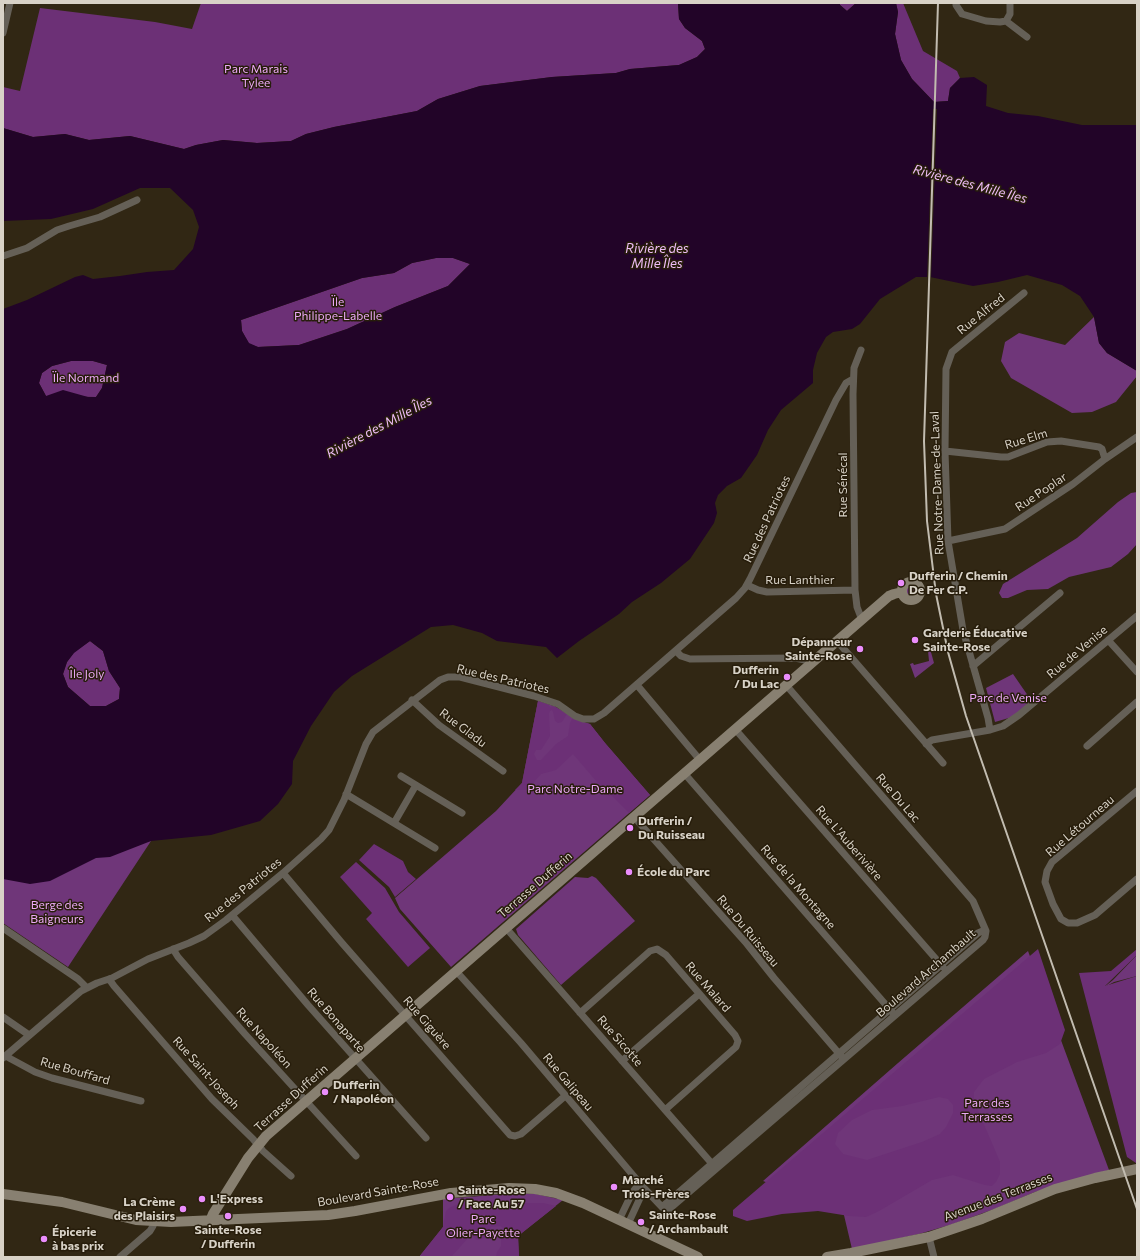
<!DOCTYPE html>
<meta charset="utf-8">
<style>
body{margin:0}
#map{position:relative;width:1140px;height:1260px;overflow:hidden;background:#312714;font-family:Commissioner,sans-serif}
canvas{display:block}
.frame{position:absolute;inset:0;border:4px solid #d8d2c7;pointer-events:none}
</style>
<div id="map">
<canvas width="1140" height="1260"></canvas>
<div class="frame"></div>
</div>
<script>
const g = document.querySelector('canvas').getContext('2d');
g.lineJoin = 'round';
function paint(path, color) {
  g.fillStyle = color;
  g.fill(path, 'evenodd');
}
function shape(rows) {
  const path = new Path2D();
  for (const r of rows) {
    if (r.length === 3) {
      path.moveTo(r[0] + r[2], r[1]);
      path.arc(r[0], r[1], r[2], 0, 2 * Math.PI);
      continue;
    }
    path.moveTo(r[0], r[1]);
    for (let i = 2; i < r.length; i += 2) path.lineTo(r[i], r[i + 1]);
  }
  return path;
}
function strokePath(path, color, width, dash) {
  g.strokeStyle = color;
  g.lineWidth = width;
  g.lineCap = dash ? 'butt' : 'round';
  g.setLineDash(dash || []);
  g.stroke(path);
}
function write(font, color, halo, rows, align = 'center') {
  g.font = font + ' Commissioner,sans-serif';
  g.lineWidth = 3;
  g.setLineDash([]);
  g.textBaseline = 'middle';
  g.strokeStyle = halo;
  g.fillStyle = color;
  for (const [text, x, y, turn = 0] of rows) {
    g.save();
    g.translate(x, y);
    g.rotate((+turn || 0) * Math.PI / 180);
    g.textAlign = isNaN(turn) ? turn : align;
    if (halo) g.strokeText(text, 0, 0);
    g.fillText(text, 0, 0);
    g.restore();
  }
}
const green = shape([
 [1094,317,1099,343,1107,353,1137,371,1137,376,1116,402,1092,412,1072,413,1011,378,1001,361,1005,342,1019,333,1065,345],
 [1137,492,1137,544,1128,554,1111,567,1069,577,1048,589,1027,590,1008,598,1002,598,999,593,1003,584,1077,538,1118,502,1131,493],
 [911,591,5.5],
 [929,645,934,663,915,678,910,664,913,663,914,665,929,661,928,651,927,651,925,646],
 [1013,674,1033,703,1019,715,995,722,986,688],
 [538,701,554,706,578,720,590,724,605,743,650,795,451,967,400,909,395,898,496,811,522,783],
 [151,841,68,967,3,923,3,875,110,845],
 [592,876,596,878,635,921,561,985,518,935,516,929,575,877,588,878],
 [1028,951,1109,1170,1035,1192,997,1208,953,1224,919,1234,852,1249,843,1211,763,1181,898,1063],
 [1137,955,1137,976,1114,982,1103,988,1113,980],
 [518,1193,536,1194,563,1200,518,1236,519,1257,419,1257,443,1227,443,1199]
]);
const forest = shape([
 [201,3,678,3,679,19,685,28,702,41,705,49,697,57,679,65,630,69,616,73,552,77,480,86,438,99,417,111,334,127,306,134,291,141,257,143,223,140,196,145,184,149,130,136,89,140,65,134,33,137,3,128,3,87,20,91,40,8,155,22,192,29],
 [840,3,856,3,847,11,840,5],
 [896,3,903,3,923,51,957,71,960,78,950,88,948,101,934,102,912,79,901,60,895,34,898,12],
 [436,258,453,258,470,264,448,286,395,307,347,329,299,345,258,347,249,344,242,331,241,320,362,278,394,273,412,263],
 [71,361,93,361,107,365,102,388,96,397,46,396,39,383,42,373,52,366],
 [90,641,103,651,109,671,120,688,119,699,106,706,90,706,68,687,63,674,67,662,74,652],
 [538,701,548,704,550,707,554,706,567,714,562,722,558,723,555,721,553,712,552,710,550,711,549,714,550,736,541,750,536,750,534,754,537,760,541,760,556,744,568,736,570,723,573,717,582,722,590,724,605,743,650,795,629,813,611,795,609,796,573,754,556,770,541,774,527,790,515,790,522,783],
 [374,844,403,861,408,872,416,879,395,897,389,887,359,860],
 [356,862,385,888,399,912,430,948,408,967,366,919,372,913,340,877],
 [1038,949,1065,1030,1060,1044,1046,1053,1017,1062,984,1079,974,1092,974,1101,1000,1162,1000,1174,996,1182,992,1186,985,1185,953,1175,932,1180,879,1211,866,1217,849,1216,818,1211,782,1214,747,1221,733,1216,733,1210],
 [939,1097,948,1099,953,1105,953,1113,946,1127,940,1134,922,1142,867,1160,843,1154,835,1144,838,1133,852,1120,872,1110,902,1106],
 [1137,949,1137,955,1105,986,1137,976,1137,1163,1136,1163,1127,1157,1079,973,1111,971],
 [488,1200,507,1203,543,1203,556,1206,518,1236,519,1257,496,1257,497,1252,501,1246,501,1236,503,1228,500,1226,491,1227,486,1238,477,1240,472,1236,469,1237,452,1256,419,1257,443,1227,446,1211,449,1208,460,1203]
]);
const water = shape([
 [678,3,840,3,840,5,847,11,856,3,896,3,898,12,895,34,901,60,912,79,934,102,948,101,950,88,960,78,974,77,987,85,986,106,1008,113,1038,116,1082,125,1137,125,1137,371,1107,353,1099,343,1094,317,1080,296,1062,285,1027,275,998,282,973,286,930,277,916,277,880,299,860,324,852,329,833,332,826,337,817,353,813,370,813,383,781,410,768,430,757,455,741,478,727,486,718,495,715,503,717,513,714,523,690,559,661,583,632,602,619,614,579,641,557,658,546,647,497,641,482,633,453,625,431,627,352,676,334,692,311,726,293,761,292,784,278,804,260,821,211,835,151,841,110,857,96,858,50,881,30,884,3,879,3,309,27,300,75,277,83,275,93,279,120,276,147,272,174,270,193,249,199,227,193,210,170,188,140,188,93,209,51,219,3,221,3,128,33,137,65,134,89,140,130,136,184,149,196,145,223,140,257,143,291,141,306,134,334,127,417,111,438,99,480,86,552,77,616,73,630,69,679,65,697,57,705,49,702,41,685,28,679,19],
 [436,258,453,258,470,264,448,286,395,307,347,329,299,345,258,347,249,343,242,331,241,320,362,278,394,273,412,263],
 [71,361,93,361,107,365,102,388,96,397,88,397,63,390,46,396,39,383,42,373,52,366],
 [90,641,103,651,109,671,120,688,119,699,106,706,90,706,68,687,63,674,67,662,74,653]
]);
const pier = shape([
 [933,109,937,109,931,279,927,279]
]);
const street = shape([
 [956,3,956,5,962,14,986,21,1000,22,1006,21],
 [1006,21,1027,37],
 [1006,21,1010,14,1010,3],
 [3,33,10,3],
 [3,256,27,248,57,230,69,226,100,217,137,200],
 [861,350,854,368,853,394,855,590,857,607,862,620],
 [945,451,1001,457,1008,457,1047,442,1061,441,1099,447,1102,449,1105,459],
 [948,541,1005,529,1073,484,1105,459,1137,437],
 [747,585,758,590,767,592,855,590],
 [1108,640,1137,672],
 [837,641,943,763],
 [676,651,681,656,690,659,795,658,805,660,810,665],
 [973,666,1060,593],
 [637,685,700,760],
 [412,700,439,725,503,771],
 [735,729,943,967],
 [990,730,988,718,963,630,948,541,945,451,946,369,952,352,1024,293],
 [926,744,932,740,990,730,1003,726,1019,715,1137,616],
 [1087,746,1137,702],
 [684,773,893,1013],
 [401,776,462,813],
 [1137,791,1052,862,1047,871,1045,882,1053,904,1061,919,1068,923,1077,923,1095,915,1137,879],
 [346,794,435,848],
 [634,817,747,944,774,978,842,1057],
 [394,823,416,785],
 [283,873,342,943,510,1135,515,1136,521,1134,565,1096],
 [232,915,308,1005,426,1138],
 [3,928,78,979,87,988],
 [506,928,714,1166],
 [173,949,178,957,245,1034,356,1156],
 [456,971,521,1043,643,1187,662,1207,668,1210,983,940,985,937,986,931,973,901,786,685],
 [109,979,114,986,212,1099,253,1139,263,1151,291,1176],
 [580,1013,650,951,657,949,666,955,735,1035,738,1041,736,1047,665,1110],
 [3,1017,29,1035],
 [6,1056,11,1059,35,1072,52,1078,141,1101],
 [3,1058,81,991,97,983,112,978,148,959,189,943,204,936,226,920,283,873,321,839,329,830,344,800,366,744,373,732,440,680,448,677,460,677,534,696,558,704,575,716,583,719,594,719,604,713,736,598,745,588,750,579,836,400,846,383,853,379],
 [622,1061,699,994],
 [662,1207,941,965,978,933,985,930],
 [619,1220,632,1193,639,1184],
 [628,1224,640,1198,646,1191],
 [929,1237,934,1257],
 [120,1257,150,1231,153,1226,154,1222]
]);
const secondary = shape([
 [911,591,9],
 [3,1194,62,1202,136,1220,171,1222,328,1215,355,1211,451,1193,509,1188,535,1189,556,1193,583,1203,698,1257],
 [210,1221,213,1214,248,1158,266,1136,889,596,894,594,902,592],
 [827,1257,851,1253,929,1237,982,1219,1055,1189,1095,1178,1137,1169]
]);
const rail = shape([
 [938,3,924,441,927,521,936,594,948,652,966,716,1137,1209]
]);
const markers = [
 [901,583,4,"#eb8dfc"],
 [915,640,4,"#eb8dfc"],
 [860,649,4,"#eb8dfc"],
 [787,677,4,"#eb8dfc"],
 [630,828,4,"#eb8dfc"],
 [629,872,4,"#eb8dfc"],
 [325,1092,4,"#eb8dfc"],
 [614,1187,4,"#eb8dfc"],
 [450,1197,4,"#eb8dfc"],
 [202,1199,4,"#eb8dfc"],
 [183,1209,4,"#eb8dfc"],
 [228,1216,4,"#eb8dfc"],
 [641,1222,4,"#eb8dfc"],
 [44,1239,4,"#eb8dfc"]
];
const parkNames = [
 ["Parc Marais",256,69],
 ["Tylee",256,83],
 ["Ïle",338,302],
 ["Philippe-Labelle",338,316],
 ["Ïle Normand",86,378],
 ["Île Joly",87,674],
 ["Parc de Venise",1008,698],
 ["Parc Notre-Dame",575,789],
 ["Berge des",57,905],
 ["Baigneurs",57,919],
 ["Parc des",987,1103],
 ["Terrasses",987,1117],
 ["Parc",483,1219],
 ["Olier-Payette",483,1233]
];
const streetNames = [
 ["Rue Alfred",981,314,-39],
 ["Rue Elm",1026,439,-17],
 ["Rue Notre-Dame-de-Laval",937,483,-92],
 ["Rue Sénécal",843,485,-90],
 ["Rue Poplar",1041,492,-34],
 ["Rue des Patriotes",767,519,-65],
 ["Rue Lanthier",800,580],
 ["Rue de Venise",1077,652,-40],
 ["Rue des Patriotes",503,679,13],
 ["Rue Gladu",463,728,37],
 ["Rue Du Lac",898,798,49],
 ["Rue Létourneau",1080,826,-41],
 ["Rue L'Auberivière",849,843,49],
 ["Terrasse Dufferin",535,885,-41],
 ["Rue de la Montagne",798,887,49],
 ["Rue des Patriotes",243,890,-39],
 ["Rue Du Ruisseau",748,931,50],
 ["Boulevard Archambault",926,973,-41],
 ["Rue Malard",708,987,49],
 ["Rue Bonaparte",336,1020,49],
 ["Rue Giguère",427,1023,49],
 ["Rue Napoléon",264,1038,48],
 ["Rue Sicotte",620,1041,49],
 ["Rue Bouffard",75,1071,16],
 ["Rue Saint-Joseph",206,1073,48],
 ["Rue Galipeau",568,1082,50],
 ["Terrasse Dufferin",291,1098,-42],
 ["Boulevard Sainte-Rose",378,1192,-10],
 ["Avenue des Terrasses",998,1197,-21]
];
const poiNames = [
 ["Dufferin / Chemin",909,576],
 ["De Fer C.P.",909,590],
 ["Garderie Éducative",923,633],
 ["Sainte-Rose",923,647],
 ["Dépanneur",852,642,"right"],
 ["Sainte-Rose",852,656,"right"],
 ["Dufferin",779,670,"right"],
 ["/ Du Lac",779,684,"right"],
 ["Dufferin /",638,821],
 ["Du Ruisseau",638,835],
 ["École du Parc",637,872],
 ["Dufferin",333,1085],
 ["/ Napoléon",333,1099],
 ["Marché",622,1180],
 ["Trois-Frères",622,1194],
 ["Sainte-Rose",458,1190],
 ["/ Face Au 57",458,1204],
 ["L'Express",210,1199],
 ["La Crème",175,1202,"right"],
 ["des Plaisirs",175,1216,"right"],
 ["Sainte-Rose",649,1215],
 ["/ Archambault",649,1229],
 ["Sainte-Rose",228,1230,"center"],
 ["/ Dufferin",228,1244,"center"],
 ["Épicerie",52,1232],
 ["à bas prix",52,1246]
];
const waterNames = [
 ["Rivière des Mille Îles",970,184,15],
 ["Rivière des",657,249],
 ["Mille Îles",657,264],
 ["Rivière des Mille Îles",379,427,-28]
];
paint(green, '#6f3679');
paint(forest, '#6c3076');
paint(water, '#220428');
paint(pier, '#312714');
strokePath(street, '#656057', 7);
strokePath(secondary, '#888071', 10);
strokePath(rail, '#c2bcb0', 2);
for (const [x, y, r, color] of markers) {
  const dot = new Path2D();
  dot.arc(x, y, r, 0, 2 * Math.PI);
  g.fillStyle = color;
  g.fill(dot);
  strokePath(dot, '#271d0b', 1.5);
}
write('12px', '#eca9f7', '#271d0b', parkNames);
write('12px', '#d8d2c7', '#271d0b', streetNames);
write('bold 12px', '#d8d2c7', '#271d0b', poiNames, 'left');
write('italic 13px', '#efbdf8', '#271d0b', waterNames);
</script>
